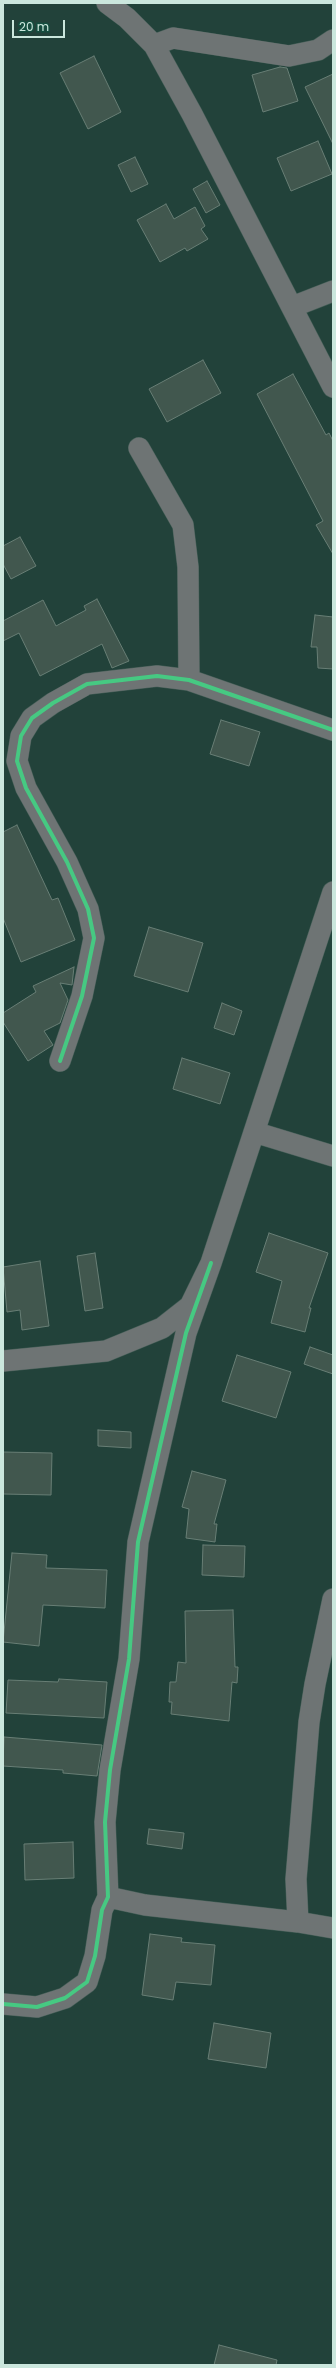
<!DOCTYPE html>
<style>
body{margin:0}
#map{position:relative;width:336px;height:2368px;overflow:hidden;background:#22423a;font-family:Poppins,sans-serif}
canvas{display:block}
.frame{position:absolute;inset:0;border:4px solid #cbe7dd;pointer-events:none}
.scale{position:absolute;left:12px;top:20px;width:53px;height:18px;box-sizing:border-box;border:2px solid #cbe7dd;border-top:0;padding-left:5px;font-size:12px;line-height:14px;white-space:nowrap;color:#cbe7dd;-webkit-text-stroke:3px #154f40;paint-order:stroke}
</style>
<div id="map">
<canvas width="336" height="2368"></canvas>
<div class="frame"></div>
<div class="scale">20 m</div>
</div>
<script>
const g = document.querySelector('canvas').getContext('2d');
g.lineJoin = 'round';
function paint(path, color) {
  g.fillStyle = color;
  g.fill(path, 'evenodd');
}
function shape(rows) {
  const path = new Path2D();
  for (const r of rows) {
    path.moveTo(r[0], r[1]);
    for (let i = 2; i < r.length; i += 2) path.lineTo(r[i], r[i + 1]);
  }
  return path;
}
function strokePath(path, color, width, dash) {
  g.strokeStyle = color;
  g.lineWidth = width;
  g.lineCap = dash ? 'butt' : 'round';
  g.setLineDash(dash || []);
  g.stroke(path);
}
const building = shape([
 [94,56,121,112,88,129,60,73,94,56],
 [280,67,287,68,298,101,263,112,252,75,280,67],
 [333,74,333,144,305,87,333,74],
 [318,141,332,174,291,191,277,158,318,141],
 [135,157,148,184,131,192,118,165,135,157],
 [207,181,220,205,206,213,193,189,207,181],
 [166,204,174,219,195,207,205,226,201,229,208,239,187,251,185,248,160,262,137,220,166,204],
 [203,360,221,393,167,422,149,389,203,360],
 [293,374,326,435,329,433,333,441,333,554,316,525,323,521,257,394,293,374],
 [20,537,36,566,11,579,3,564,3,546,20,537],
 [97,599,129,661,112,668,102,644,40,676,19,633,3,641,3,621,43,600,56,626,86,610,84,606,97,599],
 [315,615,333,617,333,669,318,668,317,647,311,647,315,615],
 [221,720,260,732,249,766,210,754,221,720],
 [17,825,52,900,58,898,75,940,21,962,3,918,3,832,17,825],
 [149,927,203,943,188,992,134,976,149,927],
 [74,967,72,985,60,983,68,1000,60,1023,44,1031,53,1045,28,1061,3,1022,3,1013,36,992,33,986,74,967],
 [222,1003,242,1011,234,1035,214,1028,222,1003],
 [182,1058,230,1073,220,1104,173,1089,182,1058],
 [269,1233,328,1253,309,1308,311,1308,305,1332,271,1323,282,1281,256,1272,269,1233],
 [95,1253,103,1308,85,1311,77,1256,95,1253],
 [40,1261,49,1326,22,1330,20,1310,7,1312,3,1267,40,1261],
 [310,1347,333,1355,333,1374,304,1364,310,1347],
 [237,1355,291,1372,276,1418,222,1401,237,1355],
 [98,1430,131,1432,131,1448,98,1446,98,1430],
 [3,1452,52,1453,51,1495,3,1494,3,1452],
 [192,1471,226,1480,214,1524,217,1524,215,1542,186,1538,189,1509,182,1507,192,1471],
 [203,1545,245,1546,244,1577,202,1575,203,1545],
 [12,1553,47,1555,46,1568,107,1570,105,1608,43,1605,39,1646,3,1642,12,1553],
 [233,1610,235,1667,238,1667,237,1683,232,1682,229,1721,171,1714,172,1702,169,1702,170,1682,176,1682,178,1662,186,1663,185,1611,233,1610],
 [59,1679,107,1682,104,1718,6,1713,8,1680,58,1682,59,1679],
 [4,1737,102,1745,97,1776,63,1773,63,1770,3,1766,4,1737],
 [149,1829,184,1833,182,1849,147,1844,149,1829],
 [73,1842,74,1878,25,1880,24,1844,73,1842],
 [150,1934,182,1938,181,1942,215,1945,211,1985,176,1982,173,2000,142,1995,150,1934],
 [214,2023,271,2033,266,2068,208,2059,214,2023],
 [219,2345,277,2360,276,2365,214,2365,219,2345]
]);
const minor = shape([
 [107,3,127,18,154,45,192,114,333,387],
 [154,45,173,38,289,56,318,50,333,40],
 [292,307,333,291],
 [139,448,183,525,188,567,189,680],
 [60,1061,82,996,94,938,88,909,67,862,26,788,17,761,21,736,32,718,53,703,87,684,157,676,189,680,333,730],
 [254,1132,333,1156],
 [3,1361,106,1351,162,1328,190,1306,211,1263,333,892],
 [108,1897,145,1905,298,1922,333,1928],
 [298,1922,296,1879,309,1722,315,1684,333,1599],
 [3,2004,37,2007,65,1998,87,1982,95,1956,102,1910,108,1897,105,1822,110,1770,129,1659,138,1542,186,1333,211,1263]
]);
const cycleway = shape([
 [60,1061,82,996,94,938,88,909,67,862,26,788,17,761,21,736,32,718,53,703,87,684,157,676,189,680,333,730],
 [3,2004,37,2007,65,1998,87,1982,95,1956,102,1910,108,1897,105,1822,110,1770,129,1659,138,1542,186,1333,211,1263]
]);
paint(building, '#41574e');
strokePath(building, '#687e75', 1);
strokePath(minor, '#435d56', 22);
strokePath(minor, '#6e7474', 21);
strokePath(cycleway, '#46c982', 4);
</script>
